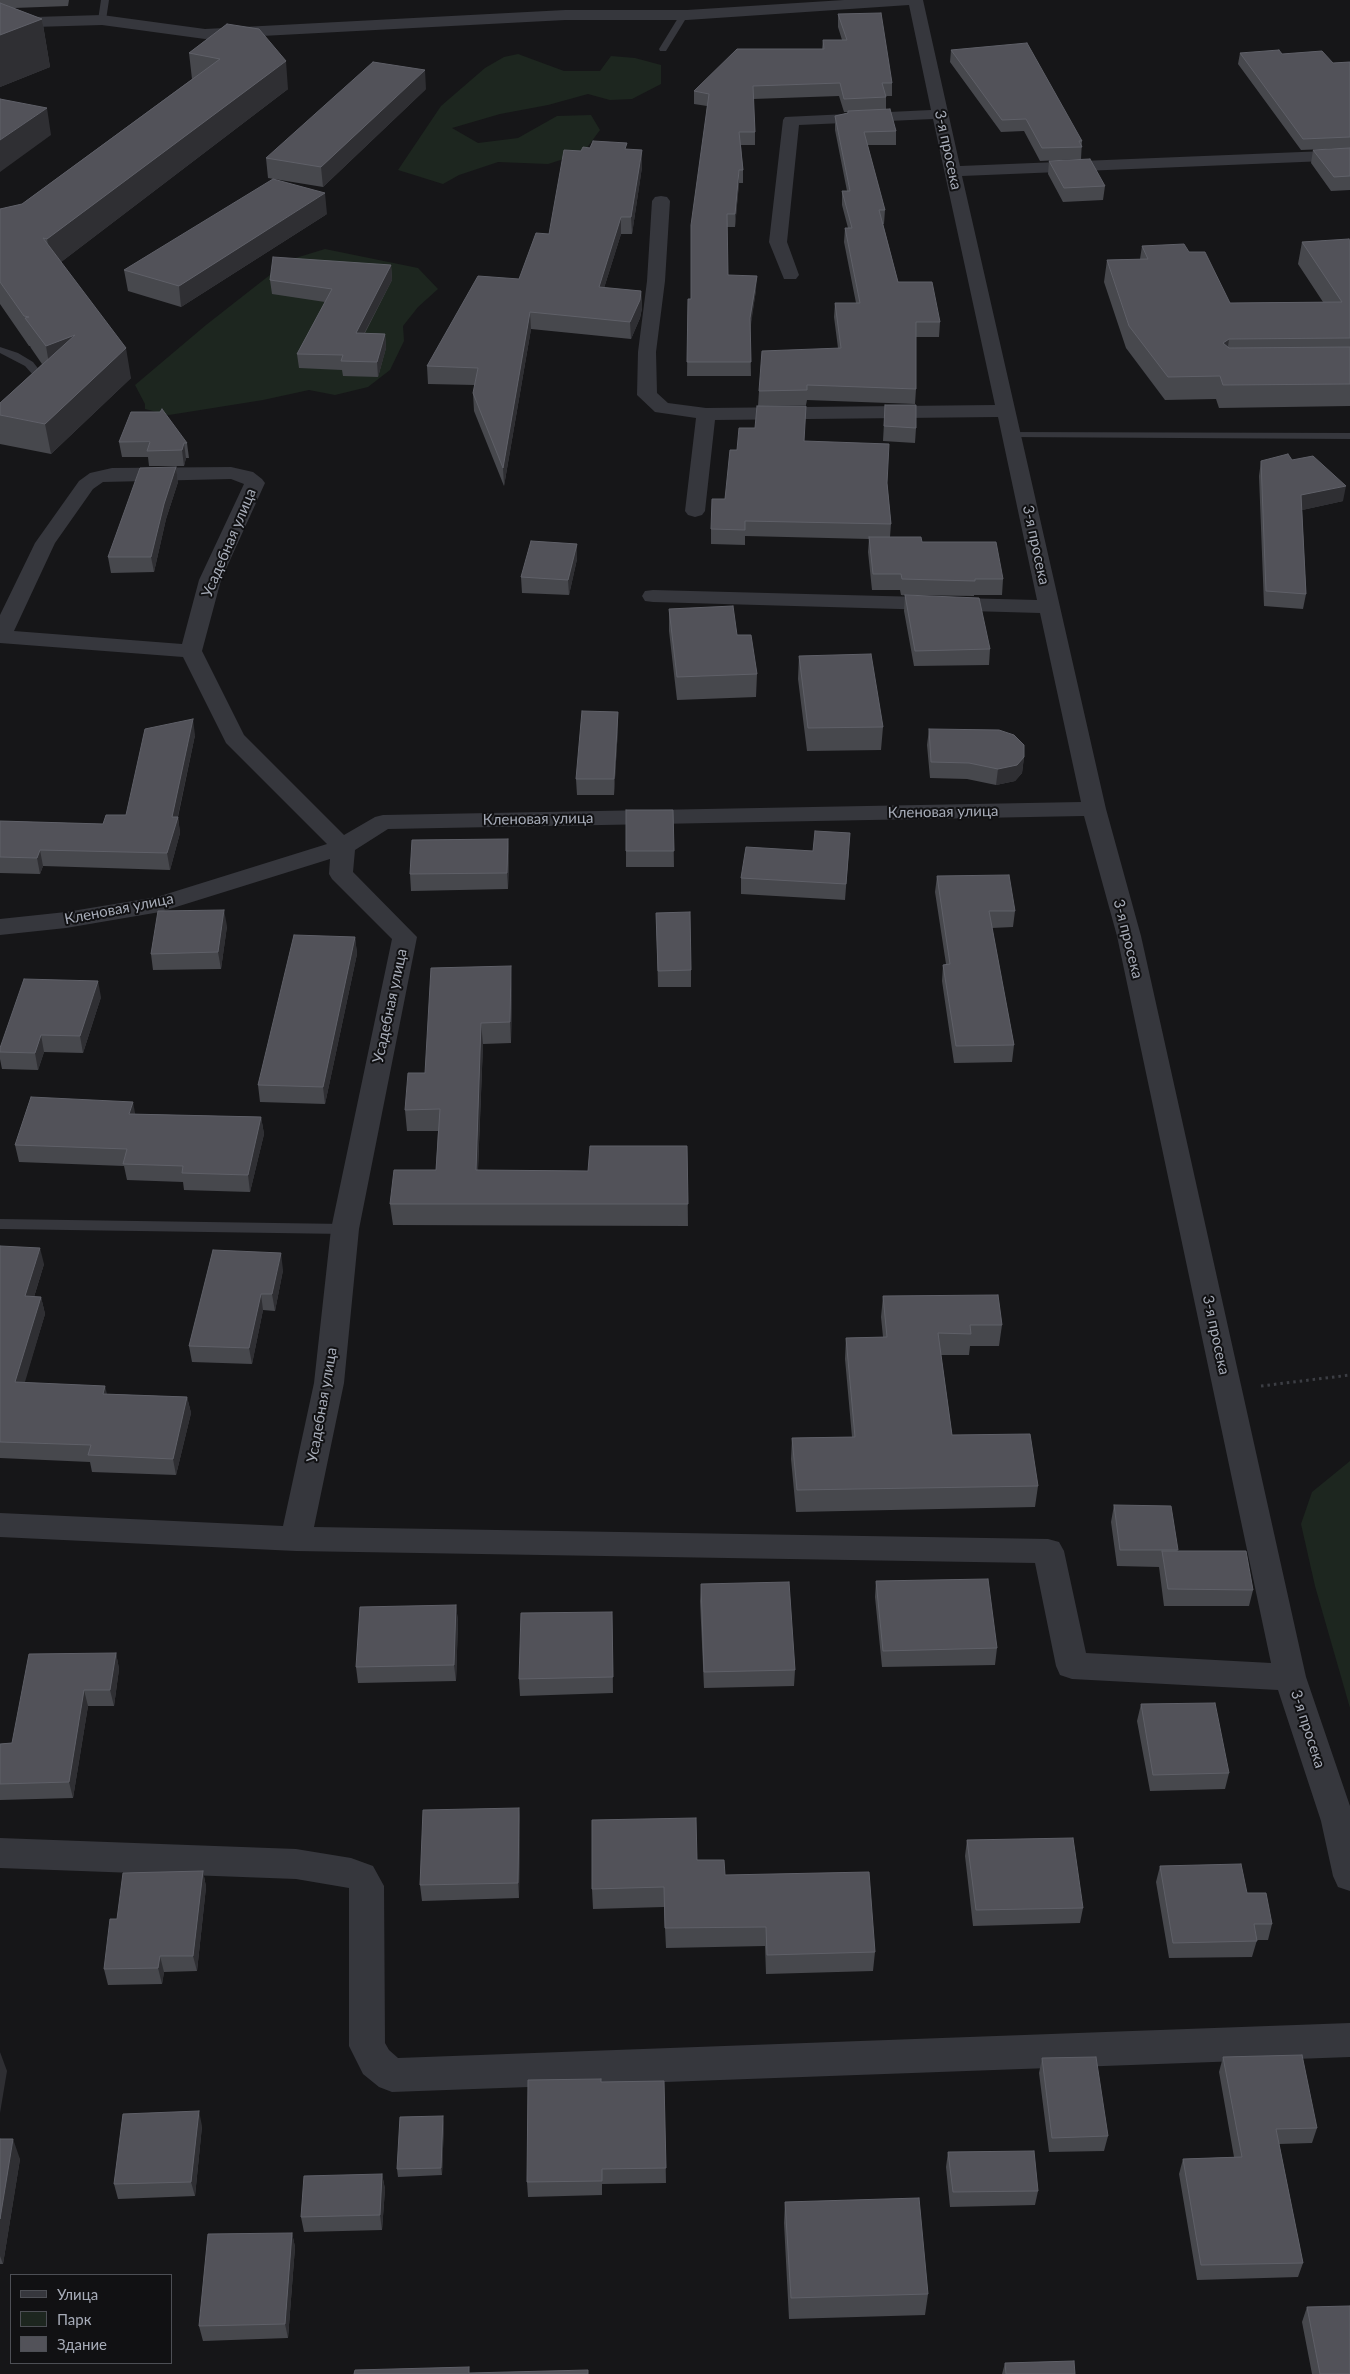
<!DOCTYPE html>
<meta charset="utf-8">
<style>
body{margin:0}
#map{position:relative;width:1350px;height:2374px;overflow:hidden;background:#161618;font-family:Lato,sans-serif}
canvas{display:block}
.legend{position:absolute;left:10px;top:2274px;width:162px;height:90px;box-sizing:border-box;background:#111113;border:1px solid #4d4f55;margin:0;padding:6px 9px;list-style:none;font-size:15px;color:#a7acb8}
.legend li{display:flex;align-items:center;gap:10px;height:25px}
.legend b{width:25px;border:1px solid #4d4f55}
</style>
<div id="map">
<canvas width="1350" height="2374"></canvas>
<ul class="legend">
<li><b style="height:6px;background:#36373d"></b>Улица</li>
<li><b style="height:14px;background:#1d261f"></b>Парк</li>
<li><b style="height:14px;background:#525259"></b>Здание</li>
</ul>
</div>
<script>
const g = document.querySelector('canvas').getContext('2d');
g.lineJoin = 'round';
function paint(path, color) {
  g.fillStyle = color;
  g.fill(path, 'evenodd');
}
function shape(rows) {
  const path = new Path2D();
  for (const r of rows) {
    path.moveTo(r[0], r[1]);
    for (let i = 2; i < r.length; i += 2) path.lineTo(r[i], r[i + 1]);
  }
  return path;
}
function strokePath(path, color, width, dash) {
  g.strokeStyle = color;
  g.lineWidth = width;
  g.lineCap = dash ? 'butt' : 'round';
  g.setLineDash(dash || []);
  g.stroke(path);
}
function write(font, color, halo, rows, align = 'center') {
  g.font = font + ' Lato,sans-serif';
  g.lineWidth = 4;
  g.setLineDash([]);
  g.textBaseline = 'middle';
  g.strokeStyle = halo;
  g.fillStyle = color;
  for (const [text, x, y, turn = 0] of rows) {
    g.save();
    g.translate(x, y);
    g.rotate((+turn || 0) * Math.PI / 180);
    g.textAlign = isNaN(turn) ? turn : align;
    if (halo) g.strokeText(text, 0, 0);
    g.fillText(text, 0, 0);
    g.restore();
  }
}
const green = shape([
 [518,54,564,71,600,71,611,56,635,58,661,65,661,84,632,99,610,100,588,94,548,105,500,114,452,128,478,143,518,138,557,116,591,115,600,130,583,153,548,164,498,162,459,175,443,184,398,170,441,106,485,68,504,57],
 [325,249,418,268,438,289,418,307,403,326,404,341,390,370,368,387,335,395,309,390,263,400,169,415,145,409,145,404,135,385,206,325,289,260],
 [1350,1461,1350,1708,1315,1586,1301,1524,1312,1492]
]);
const path = shape([
 [1261,1386,1350,1375]
]);
const service = shape([
 [101,0,109,0,106,20,102,22,98,20,101,0],
 [684,13,691,15,685,20,666,51,660,51,659,49,678,18,684,13],
 [0,347,18,353,33,362,44,376,39,391,35,392,30,389,34,376,25,366,0,353,0,347],
 [1011,432,1350,433,1350,439,1007,437,1007,433,1011,432],
 [0,1219,345,1224,350,1225,353,1229,350,1233,345,1234,0,1229,0,1219]
]);
const minor = shape([
 [844,0,923,0,960,166,1350,150,1350,160,962,176,1106,809,1141,936,1306,1677,1350,1806,1350,1891,1338,1887,1333,1876,1321,1821,1278,1690,1072,1679,1060,1675,1056,1666,1035,1563,296,1551,0,1537,0,1513,283,1526,314,1383,331,1229,392,939,332,879,329,874,330,859,160,912,66,928,0,935,0,919,66,912,157,897,327,844,226,743,183,657,0,643,0,615,35,543,79,481,90,473,112,468,231,467,253,472,262,479,265,483,221,580,202,651,244,735,344,835,375,817,383,815,1081,802,1040,613,653,602,645,601,642,596,645,591,653,590,1037,600,998,417,715,420,705,511,702,515,695,517,688,515,685,511,696,418,655,412,637,395,638,352,647,281,652,201,655,197,661,196,667,197,670,201,665,281,656,352,657,393,668,403,706,408,995,405,933,119,799,125,787,242,799,275,796,279,784,279,769,242,783,120,785,117,931,110,909,5,687,20,565,20,205,39,102,25,0,28,0,18,102,15,205,29,565,10,687,10,844,0],
 [231,479,244,484,199,580,182,644,14,631,55,543,93,489,103,482,231,479],
 [1084,816,1117,936,1271,1663,1086,1653,1064,1551,1059,1542,1048,1539,314,1527,344,1383,359,1229,417,937,353,872,355,850,388,829,1084,816],
 [0,1838,296,1849,351,1858,373,1866,384,1886,385,2043,389,2050,398,2058,1350,2023,1350,2057,392,2092,379,2087,363,2074,349,2046,349,1888,296,1879,0,1868,0,1838]
]);
const wall = shape([
 [0,0,69,0,68,6,14,8,42,19,50,67,0,87],
 [838,14,892,83,892,96,886,96,886,109,896,131,896,145,867,145,885,210,884,224,883,224,898,282,940,322,939,337,916,337,916,389,915,404,807,400,806,405,758,406,759,391,838,348,834,317,835,303,856,303,844,242,845,228,848,228,842,205,842,191,847,191,835,130,835,116,847,113,848,112,844,112,839,96,753,99,755,132,755,145,741,145,743,170,743,183,739,183,735,227,727,227,728,275,756,290,750,328,751,376,687,376,688,299,691,299,707,106,694,104,694,91,822,49,823,40,842,40,838,27],
 [227,24,288,89,61,262,131,378,51,454,0,444,0,403,42,364,31,348,30,346,29,346,0,304,0,209,22,204,192,79,189,53],
 [951,50,1082,141,1081,159,1040,161,1024,131,1001,132,950,62],
 [1240,53,1282,54,1333,63,1350,62,1350,190,1331,191,1311,163,1313,150,1350,148,1301,150,1238,64],
 [426,89,323,187,268,178,266,158],
 [627,149,642,167,632,234,621,234,604,288,641,291,642,308,640,318,631,339,531,329,504,486,474,411,473,393,475,385,428,384,427,366,519,279,549,234,581,151],
 [1049,161,1105,186,1103,200,1063,202,1048,174],
 [327,214,181,307,128,291,124,270],
 [1350,241,1350,406,1219,408,1216,399,1165,400,1126,348,1104,282,1107,260,1140,259,1142,246,1189,252,1230,303,1323,302,1298,264,1302,242],
 [391,265,392,280,365,333,385,334,386,348,378,377,343,376,342,370,299,368,297,354,325,302,272,294,270,280],
 [885,405,916,428,915,443,883,441],
 [804,441,887,483,891,524,890,537,922,542,1003,579,1002,595,974,595,974,596,901,595,900,590,872,590,868,552,869,539,745,536,745,545,711,544,711,529,725,499,737,450],
 [119,442,187,443,189,458,186,458,184,466,149,466,148,457,122,457],
 [1292,460,1343,501,1302,510,1306,594,1303,609,1264,606,1259,476,1261,461],
 [176,467,178,482,166,519,154,572,111,573,108,557],
 [577,559,569,595,522,593,521,577],
 [905,595,990,649,989,665,914,666,904,611],
 [669,609,737,635,757,674,756,697,677,700,669,631],
 [799,656,883,727,881,750,807,751,798,679],
 [618,712,618,728,614,795,577,795,576,779],
 [929,729,1024,757,1022,773,1015,781,996,785,967,779,930,778,927,745],
 [195,735,178,817,180,833,170,870,43,866,40,874,0,873,0,821,103,824,126,815],
 [626,810,673,810,674,867,626,867],
 [508,839,509,855,508,889,411,891,410,874],
 [849,849,845,900,741,894,741,878,813,851],
 [937,876,1015,911,1013,927,992,928,1014,1045,1012,1062,954,1063,942,981,943,965,946,964,935,892],
 [656,913,691,970,691,987,658,987],
 [227,926,221,969,153,970,151,954],
 [355,937,357,954,325,1104,260,1102,258,1085],
 [512,987,511,1043,483,1044,478,1170,588,1171,687,1146,688,1226,393,1225,390,1204,436,1170,438,1131,407,1131,405,1110,425,1073],
 [101,997,83,1053,44,1052,38,1070,2,1069,0,1059,0,1048],
 [135,1114,261,1117,264,1134,250,1192,184,1190,183,1182,127,1180,124,1166,19,1162,15,1145],
 [0,1246,44,1264,34,1297,41,1297,45,1314,24,1383,107,1394,187,1397,191,1413,176,1475,92,1472,90,1462,0,1458],
 [283,1270,275,1311,263,1310,252,1364,192,1362,189,1346],
 [883,1296,1002,1325,999,1346,970,1346,969,1355,941,1355,952,1435,1038,1486,1035,1507,796,1512,791,1459,792,1438,852,1437,845,1359,846,1338,883,1337,881,1317],
 [1114,1505,1178,1551,1253,1590,1249,1606,1164,1606,1159,1567,1117,1566,1111,1522],
 [876,1581,997,1648,995,1665,882,1667,875,1597],
 [701,1584,795,1670,794,1686,704,1688,700,1601],
 [456,1605,458,1622,456,1681,358,1683,356,1667],
 [612,1612,613,1693,520,1696,519,1679],
 [116,1653,119,1669,114,1706,88,1706,73,1798,0,1800,0,1744,12,1743],
 [1141,1704,1229,1773,1225,1789,1150,1791,1137,1721],
 [519,1808,520,1824,519,1898,422,1901,420,1885],
 [967,1840,1083,1908,1080,1923,973,1926,965,1856],
 [697,1860,725,1875,875,1952,873,1971,766,1974,765,1946,666,1948,664,1907,593,1909,592,1889],
 [1160,1866,1247,1893,1272,1924,1268,1940,1257,1940,1252,1957,1169,1958,1156,1882],
 [203,1871,206,1887,197,1971,164,1972,162,1984,108,1985,104,1969,117,1919],
 [1223,2057,1317,2128,1312,2143,1279,2144,1303,2263,1298,2277,1197,2280,1179,2174,1183,2159,1234,2157,1219,2072],
 [1042,2058,1108,2136,1104,2151,1049,2152,1039,2073],
 [664,2081,666,2183,602,2184,602,2195,528,2197,527,2182,601,2082],
 [444,2123,442,2175,398,2177,397,2169],
 [202,2126,195,2196,118,2199,114,2184],
 [0,2139,20,2159,3,2264,0,2264],
 [948,2152,1038,2191,1035,2205,950,2207,946,2167],
 [382,2174,385,2189,382,2230,304,2232,301,2217],
 [785,2202,928,2294,925,2315,789,2319,784,2223],
 [292,2233,295,2247,288,2338,203,2341,199,2326],
 [1307,2307,1350,2374,1312,2374,1302,2322],
 [1005,2363,1075,2374,1002,2374]
]);
const shadedWall = shape([
 [42,19,50,67,0,87,0,35],
 [286,61,288,89,52,269,47,239],
 [425,70,426,89,323,187,321,167],
 [47,108,51,135,0,172,0,140],
 [642,150,642,167,632,234,631,217],
 [739,170,739,183,735,227,735,214],
 [325,193,327,214,181,307,179,286],
 [621,217,621,234,599,304,599,287],
 [391,265,392,280,357,347,356,333],
 [757,276,756,290,750,332,750,318],
 [641,291,642,308,640,318,631,339,630,322],
 [530,312,531,329,504,486,503,468],
 [385,334,386,348,378,377,377,362],
 [75,335,51,376,46,346],
 [1229,339,1226,361,1223,343],
 [126,348,131,378,51,454,45,424],
 [184,443,186,458,184,466,182,450],
 [176,467,178,482,166,519,154,572,151,557,164,504],
 [1346,486,1343,501,1298,511,1301,495],
 [577,544,577,559,569,595,568,580],
 [618,712,618,728,614,795,614,779],
 [193,719,195,735,177,820,178,817,180,833,170,870,167,853,172,817],
 [1024,757,1022,773,1015,781,996,785,998,769],
 [508,839,509,855,508,889,507,873],
 [40,850,43,866,40,874,37,858],
 [224,910,227,926,221,969,218,952],
 [355,937,357,954,325,1104,323,1087],
 [511,966,512,987,511,1043,510,1022],
 [98,981,101,997,83,1053,80,1036],
 [481,1023,483,1044,477,1191,476,1170],
 [41,1035,44,1052,38,1070,35,1053],
 [133,1102,136,1118,129,1114],
 [261,1117,264,1134,250,1192,248,1175],
 [40,1248,44,1264,29,1313,25,1296],
 [281,1253,283,1270,275,1311,272,1294],
 [261,1294,263,1310,252,1364,249,1348],
 [41,1297,45,1314,20,1399,15,1382],
 [105,1386,109,1402,103,1394],
 [187,1397,191,1413,176,1475,173,1459],
 [456,1605,458,1622,456,1681,454,1665],
 [116,1653,119,1669,114,1706,110,1690],
 [84,1690,88,1706,73,1798,69,1782],
 [519,1808,520,1824,519,1898,518,1883],
 [203,1871,206,1887,197,1971,193,1956],
 [160,1956,164,1972,162,1984,158,1968],
 [0,2052,7,2071,0,2113],
 [199,2111,202,2126,195,2196,191,2182],
 [443,2116,444,2123,442,2175,441,2168],
 [13,2139,20,2159,3,2264,0,2256,0,2219],
 [382,2174,385,2189,382,2230,380,2215],
 [292,2233,295,2247,288,2338,285,2324]
]);
const building = shape([
 [0,3,42,19,0,35,0,3],
 [881,13,892,83,882,83,886,97,844,99,840,83,753,86,755,132,739,132,743,170,739,170,735,214,727,214,728,275,757,276,750,318,751,362,687,362,688,299,691,299,691,225,709,94,694,91,737,49,824,49,823,40,847,40,838,14,881,13],
 [227,24,259,29,286,61,47,239,43,238,126,348,45,424,0,415,0,403,75,335,46,346,25,318,29,317,24,316,0,282,0,209,22,204,220,59,189,53,227,24],
 [1027,43,1082,141,1079,141,1082,147,1042,148,1026,119,1002,120,951,50,1027,43],
 [1279,50,1282,54,1322,51,1333,63,1350,62,1350,137,1303,139,1240,53,1279,50],
 [373,62,425,70,321,167,266,158,373,62],
 [0,99,47,108,0,140,0,99],
 [890,109,896,131,864,132,885,210,879,210,898,282,932,282,940,322,916,322,916,389,807,385,807,390,759,391,762,351,841,348,835,303,860,303,845,228,852,228,842,191,850,191,835,116,848,113,848,111,890,109],
 [593,141,627,143,625,149,642,150,631,217,621,217,599,287,641,291,640,300,630,322,530,312,503,468,473,393,478,368,427,366,478,276,519,279,536,233,549,234,564,150,581,151,583,147,590,148,593,141],
 [1350,148,1350,176,1334,177,1313,150,1350,148],
 [1090,159,1105,186,1064,188,1049,161,1090,159],
 [273,179,325,193,179,286,124,270,273,179],
 [1349,239,1350,241,1350,338,1229,339,1223,343,1229,348,1350,347,1350,384,1223,385,1220,376,1168,377,1129,326,1107,260,1148,259,1142,246,1184,244,1189,252,1205,252,1230,303,1342,302,1302,242,1349,239],
 [273,257,391,265,356,333,385,334,377,362,341,361,343,355,297,354,332,289,270,280,273,257],
 [885,405,916,405,916,428,884,426,885,405],
 [757,406,806,406,804,441,889,444,887,483,891,524,745,521,745,530,711,529,712,499,725,499,730,450,737,450,739,428,755,428,757,406],
 [162,409,187,443,184,443,182,450,147,451,150,442,119,442,131,412,160,412,162,409],
 [1288,454,1292,460,1313,456,1346,486,1301,495,1306,594,1266,591,1261,461,1288,454],
 [176,467,164,504,151,557,108,557,140,468,176,467],
 [869,537,921,537,922,542,996,542,1003,579,975,579,975,581,902,579,901,574,873,574,869,537],
 [531,541,577,544,568,580,521,577,531,541],
 [905,595,979,598,990,649,915,651,905,595],
 [733,606,737,635,751,635,757,674,677,677,669,609,733,606],
 [871,654,883,727,808,728,799,656,871,654],
 [582,711,618,712,614,779,576,779,582,711],
 [193,719,172,817,178,817,167,853,40,850,37,858,0,857,0,821,103,824,106,815,126,815,145,729,193,719],
 [929,729,999,730,1014,735,1024,745,1024,757,1017,765,998,769,969,763,931,762,929,729],
 [626,810,673,810,674,851,626,851,626,810],
 [815,831,850,833,846,884,741,878,746,847,813,851,815,831],
 [508,839,507,873,410,874,412,840,508,839],
 [1009,875,1015,911,989,911,1014,1045,956,1046,943,965,950,964,937,876,1009,875],
 [224,910,218,952,151,954,158,911,224,910],
 [690,912,691,970,658,971,656,913,690,912],
 [294,935,355,937,323,1087,258,1085,294,935],
 [511,966,510,1022,481,1023,476,1170,588,1171,590,1146,687,1146,688,1204,390,1204,394,1170,436,1170,440,1109,405,1110,408,1073,425,1073,431,968,511,966],
 [24,979,98,981,80,1036,41,1035,35,1053,0,1052,0,1048,24,979],
 [31,1097,133,1102,129,1114,261,1117,248,1175,182,1173,183,1166,123,1164,127,1149,15,1145,31,1097],
 [0,1246,40,1248,25,1296,41,1297,15,1382,105,1386,103,1394,187,1397,173,1459,88,1455,91,1445,0,1442,0,1246],
 [213,1250,281,1253,272,1294,261,1294,249,1348,189,1346,213,1250],
 [998,1295,1002,1325,970,1325,971,1334,938,1333,952,1435,1030,1434,1038,1486,797,1490,792,1438,855,1437,846,1338,887,1337,883,1296,998,1295],
 [1114,1505,1171,1506,1178,1550,1120,1550,1114,1505],
 [1162,1551,1246,1551,1253,1590,1168,1589,1162,1551],
 [988,1579,997,1648,883,1651,876,1581,988,1579],
 [789,1582,795,1670,704,1672,701,1584,789,1582],
 [456,1605,454,1665,356,1667,360,1607,456,1605],
 [612,1612,613,1677,519,1679,521,1613,612,1612],
 [116,1653,110,1690,84,1690,69,1782,0,1784,0,1744,12,1743,29,1654,116,1653],
 [1215,1703,1229,1773,1153,1775,1141,1704,1215,1703],
 [519,1808,518,1883,420,1885,423,1810,519,1808],
 [696,1818,697,1860,724,1860,725,1875,869,1872,875,1952,767,1955,766,1927,665,1928,664,1887,592,1889,592,1820,696,1818],
 [1073,1838,1083,1908,976,1910,967,1840,1073,1838],
 [1241,1864,1247,1893,1266,1893,1272,1924,1254,1924,1257,1941,1173,1943,1160,1866,1241,1864],
 [203,1871,193,1956,160,1956,158,1968,104,1969,110,1919,117,1919,123,1873,203,1871],
 [1302,2055,1317,2128,1276,2129,1303,2263,1201,2265,1183,2159,1242,2157,1223,2057,1302,2055],
 [1096,2057,1108,2136,1052,2138,1042,2058,1096,2057],
 [601,2079,601,2082,664,2081,666,2168,602,2169,602,2181,527,2182,528,2080,601,2079],
 [199,2111,191,2182,114,2184,123,2114,199,2111],
 [443,2116,441,2168,397,2169,400,2117,443,2116],
 [0,2139,13,2139,0,2219,0,2139],
 [1034,2151,1038,2191,953,2192,948,2152,1034,2151],
 [382,2174,380,2215,301,2217,304,2176,382,2174],
 [919,2198,928,2294,791,2298,785,2202,919,2198],
 [292,2233,285,2324,199,2326,208,2234,292,2233],
 [1350,2306,1350,2374,1320,2374,1307,2307,1350,2306],
 [1074,2361,1075,2374,1006,2374,1005,2363,1074,2361],
 [469,2367,469,2373,588,2370,588,2374,354,2374,355,2370,469,2367]
]);
const streetNames = [
 ["3-я просека",948,150,78],
 ["Усадебная улица",229,543,-67],
 ["3-я просека",1036,545,78],
 ["Кленовая улица",943,812,-1],
 ["Кленовая улица",538,819,-1],
 ["Кленовая улица",119,909,-11],
 ["3-я просека",1128,939,76],
 ["Усадебная улица",390,1006,-78],
 ["3-я просека",1216,1335,78],
 ["Усадебная улица",322,1405,-80],
 ["3-я просека",1308,1729,72]
];
paint(green, '#1d261f');
strokePath(path, '#3c3e44', 3, [2.5, 4]);
paint(service, '#36373d');
paint(minor, '#36373d');
paint(wall, '#47484d');
paint(shadedWall, '#2f2f33');
paint(building, '#525259');
strokePath(building, '#5f6068', 1);
write('15px', '#a7acb8', '#111113', streetNames);
</script>
